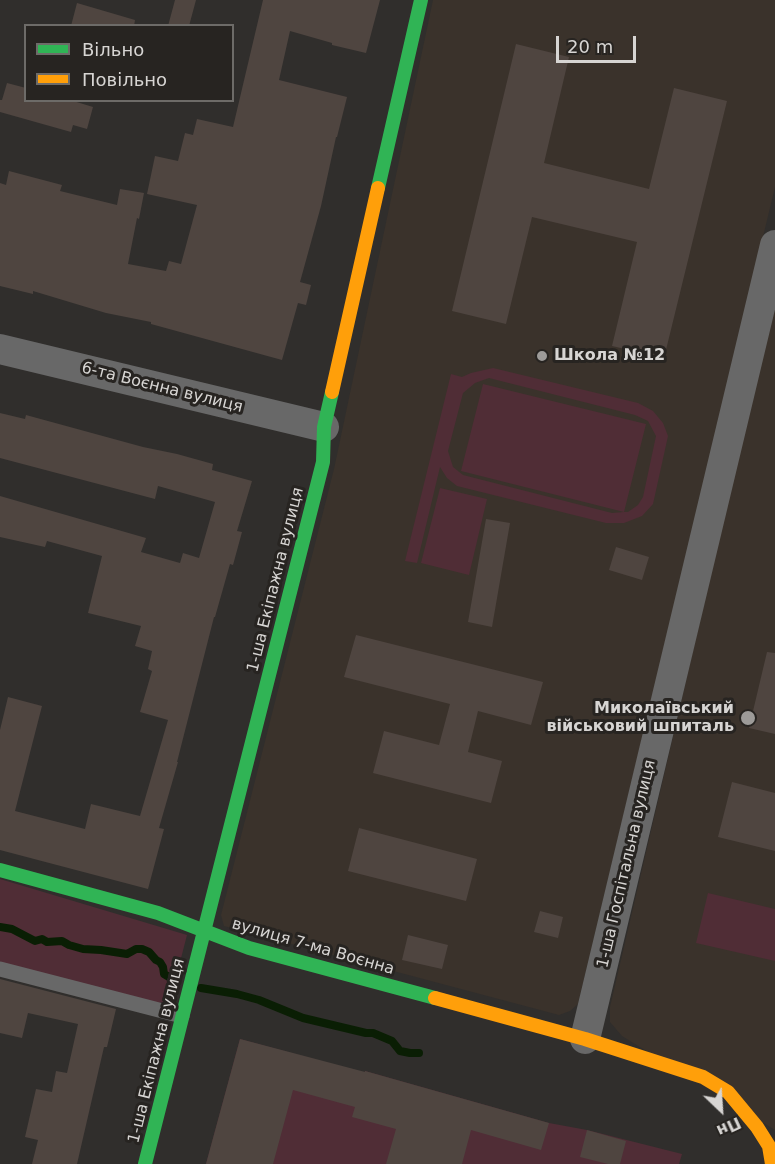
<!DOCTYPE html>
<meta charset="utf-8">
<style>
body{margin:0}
#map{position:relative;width:775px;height:1164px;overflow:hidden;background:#302e2c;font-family:"DejaVu Sans",sans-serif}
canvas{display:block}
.legend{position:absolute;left:24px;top:24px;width:210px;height:78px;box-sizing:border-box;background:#272421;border:2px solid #6d6b68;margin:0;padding:8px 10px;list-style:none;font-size:18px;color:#d7d5d3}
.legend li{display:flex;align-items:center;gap:12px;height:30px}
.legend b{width:30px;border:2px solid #6d6b68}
.north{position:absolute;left:691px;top:1080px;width:60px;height:60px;-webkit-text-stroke:4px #272421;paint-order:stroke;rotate:155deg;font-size:16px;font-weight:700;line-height:24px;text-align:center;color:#d7d5d3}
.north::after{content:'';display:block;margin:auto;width:21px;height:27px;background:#d7d5d3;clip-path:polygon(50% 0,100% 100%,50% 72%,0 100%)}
.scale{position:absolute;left:556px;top:36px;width:80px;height:27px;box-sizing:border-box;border:3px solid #d7d5d3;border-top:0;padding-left:8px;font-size:18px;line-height:21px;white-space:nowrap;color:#d7d5d3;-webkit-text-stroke:4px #272421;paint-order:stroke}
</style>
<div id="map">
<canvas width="775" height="1164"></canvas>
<ul class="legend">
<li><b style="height:8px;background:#30b455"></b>Вільно</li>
<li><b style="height:8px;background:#ff9f0a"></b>Повільно</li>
</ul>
<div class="north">Пн</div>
<div class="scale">20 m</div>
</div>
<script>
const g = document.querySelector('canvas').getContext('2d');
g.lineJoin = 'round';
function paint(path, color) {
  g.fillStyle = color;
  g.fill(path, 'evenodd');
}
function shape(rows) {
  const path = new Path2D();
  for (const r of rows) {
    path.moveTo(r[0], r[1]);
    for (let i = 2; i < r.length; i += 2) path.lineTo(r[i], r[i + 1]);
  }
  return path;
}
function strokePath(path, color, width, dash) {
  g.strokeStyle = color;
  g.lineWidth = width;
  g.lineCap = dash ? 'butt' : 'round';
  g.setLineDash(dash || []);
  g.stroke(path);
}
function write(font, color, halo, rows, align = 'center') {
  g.font = font + ' "DejaVu Sans",sans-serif';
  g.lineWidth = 6;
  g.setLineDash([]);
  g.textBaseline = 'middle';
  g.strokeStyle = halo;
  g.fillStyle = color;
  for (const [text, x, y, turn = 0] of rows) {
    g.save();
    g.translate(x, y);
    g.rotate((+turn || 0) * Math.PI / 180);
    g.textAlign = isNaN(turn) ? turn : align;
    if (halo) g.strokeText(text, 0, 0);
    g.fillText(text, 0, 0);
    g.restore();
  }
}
const built = shape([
 [433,0,775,0,775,187,578,1004,570,1011,559,1015,224,926,221,915,334,469],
 [775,299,775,1130,622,1036,610,1022,610,1007]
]);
const green = shape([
 [493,368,638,403,653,411,663,423,668,436,653,504,642,516,624,523,606,523,457,486,447,478,440,467,417,563,405,561,451,374,462,377,471,373],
 [489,378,635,415,648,421,656,436,643,497,638,505,628,512,624,512,646,424,483,384,461,471,624,512,612,513,463,475,453,467,448,451,463,393,475,383],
 [440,488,487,499,469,575,421,563],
 [0,879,187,935,170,1001,152,1004,0,965],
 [708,893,775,909,775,961,696,943],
 [240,1039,364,1073,365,1071,549,1123,587,1130,682,1154,679,1164,206,1164]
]);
const stream = shape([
 [0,927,12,929,35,941,42,939,47,942,62,941,69,945,83,949,101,950,127,954,136,949,142,949,149,952,156,960,160,962,163,967,164,974,169,977,177,979],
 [201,988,237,994,259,1000,303,1018,366,1033,373,1033,392,1041,400,1051,410,1053,419,1053]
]);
const building = shape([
 [175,0,196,0,189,26,168,26],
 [263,0,380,0,366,53,332,45,332,43,290,31,279,80,347,97,337,137,336,137,321,206,300,282,311,285,306,305,298,303,282,360,151,324,151,322,106,313,33,291,33,294,0,286,0,183,6,185,9,171,62,185,60,191,117,205,120,189,144,193,139,219,137,218,128,264,166,271,169,261,181,264,197,205,147,194,155,156,178,161,185,133,193,135,197,119,233,127],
 [77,3,135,20,134,26,71,26],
 [516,44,569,57,544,163,649,189,674,88,727,101,664,358,612,346,637,242,532,217,506,324,452,311],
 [7,83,26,88,26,100,70,100,93,107,87,129,73,125,71,132,0,112,0,100,2,100],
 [0,413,25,419,26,415,143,447,177,454,213,464,212,470,252,481,237,531,242,532,233,565,230,564,215,617,214,617,177,762,178,762,159,828,164,829,148,889,0,850,0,730,8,697,42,706,15,811,85,829,91,804,140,816,168,720,140,712,152,671,148,669,152,651,135,646,141,626,88,613,102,556,47,541,45,547,0,537,0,496,146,538,141,552,180,563,183,553,199,558,215,502,158,486,155,499,0,458],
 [486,519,510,523,492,627,468,622],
 [616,547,649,557,642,580,609,570],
 [356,635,543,682,531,725,478,711,468,752,502,761,491,803,373,773,384,731,439,745,450,704,344,677],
 [767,652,775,653,775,734,749,728],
 [732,782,775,793,775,851,718,837],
 [359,828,477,859,466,901,348,871],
 [540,911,563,917,558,938,534,932],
 [408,935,448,945,442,969,402,960],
 [0,979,116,1009,107,1047,104,1047,77,1164,32,1164,38,1140,25,1137,36,1089,52,1092,56,1071,67,1073,78,1024,28,1013,22,1038,0,1033],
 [240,1039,365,1072,365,1071,549,1123,541,1150,471,1130,462,1164,386,1164,396,1129,352,1117,355,1107,293,1090,273,1164,206,1164],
 [587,1130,626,1141,620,1164,608,1164,580,1157]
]);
const lane = shape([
 [0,969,182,1016]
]);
const street = shape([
 [0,349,324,427],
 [585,1039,775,245]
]);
const fast = shape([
 [378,188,421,0],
 [0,870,158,913,249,948,435,998],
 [145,1164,323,462,324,427,332,392]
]);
const slow = shape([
 [332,392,378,188],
 [435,998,585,1039,703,1077,728,1092,757,1127,769,1146,772,1164]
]);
const markers = [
 [542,356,6,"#9d9b99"],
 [748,718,8,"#9d9b99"]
];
const poiNames = [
 ["Школа №12",554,356],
 ["Миколаївський",734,709,"right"],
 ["військовий шпиталь",734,727,"right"]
];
const streetNames = [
 ["6-та Воєнна вулиця",162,388,14],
 ["1-ша Екіпажна вулиця",276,580,-76],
 ["1-ша Госпітальна вулиця",627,864,-77],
 ["вулиця 7-ма Воєнна",313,947,16],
 ["1-ша Екіпажна вулиця",157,1051,-76]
];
paint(built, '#3a322b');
paint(green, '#502d36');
strokePath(stream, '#0a1e04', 8);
paint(building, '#4f4540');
strokePath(lane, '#686868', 15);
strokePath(street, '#686868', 30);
strokePath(fast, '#30b455', 14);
strokePath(slow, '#ff9f0a', 14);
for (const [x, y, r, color] of markers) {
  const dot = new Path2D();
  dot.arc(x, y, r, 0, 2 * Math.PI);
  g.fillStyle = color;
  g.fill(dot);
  strokePath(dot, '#272421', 2);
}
write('bold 16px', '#d7d5d3', '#272421', poiNames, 'left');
write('16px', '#d7d5d3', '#272421', streetNames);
</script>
